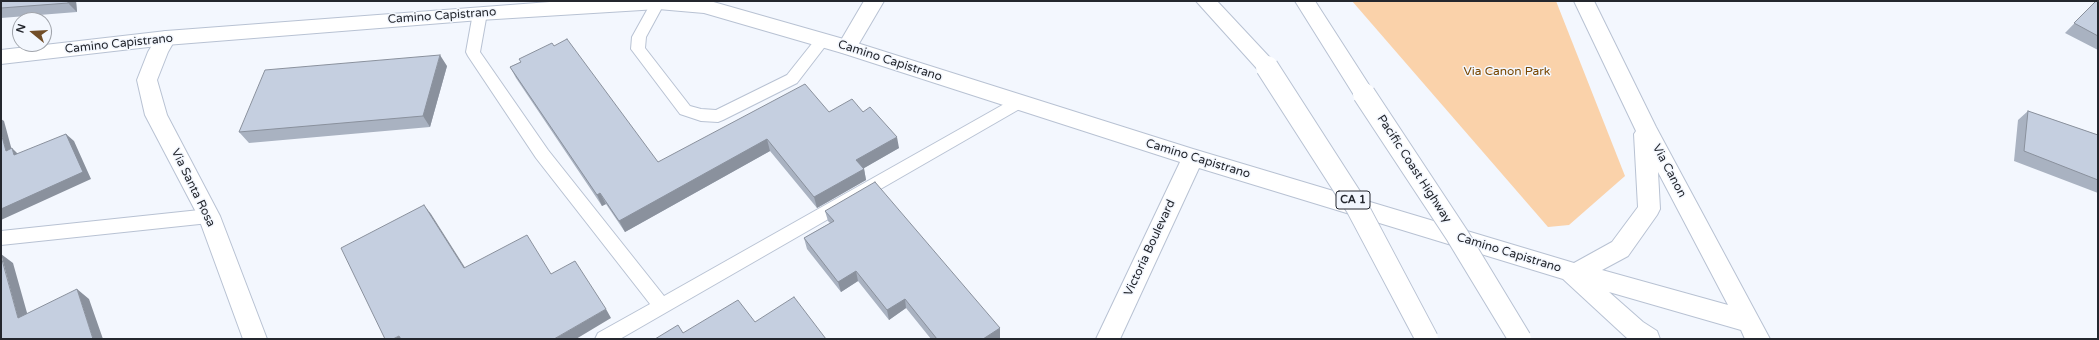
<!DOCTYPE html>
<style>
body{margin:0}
#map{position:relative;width:2099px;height:340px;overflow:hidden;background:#f3f7fe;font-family:"Varela Round",sans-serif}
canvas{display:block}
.frame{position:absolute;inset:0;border:2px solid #24272e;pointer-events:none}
.north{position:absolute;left:12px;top:12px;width:40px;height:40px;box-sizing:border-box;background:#f3f7fe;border:1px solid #a0a4ab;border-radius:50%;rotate:288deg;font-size:11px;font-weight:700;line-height:16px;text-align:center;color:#24272e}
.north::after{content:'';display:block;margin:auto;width:14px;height:18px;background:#724e28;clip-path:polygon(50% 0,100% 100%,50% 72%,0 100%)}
</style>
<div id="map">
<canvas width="2099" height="340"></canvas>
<div class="frame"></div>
<div class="north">N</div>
</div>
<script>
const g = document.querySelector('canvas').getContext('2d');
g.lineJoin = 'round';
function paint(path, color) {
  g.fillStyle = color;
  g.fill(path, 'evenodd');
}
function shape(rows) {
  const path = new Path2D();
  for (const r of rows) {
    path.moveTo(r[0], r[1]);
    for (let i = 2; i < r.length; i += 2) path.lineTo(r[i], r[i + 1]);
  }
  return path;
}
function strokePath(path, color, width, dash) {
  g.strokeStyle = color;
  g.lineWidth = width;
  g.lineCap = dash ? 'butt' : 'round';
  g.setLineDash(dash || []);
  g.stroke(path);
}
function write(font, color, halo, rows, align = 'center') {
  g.font = font + ' "Varela Round",sans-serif';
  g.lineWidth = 3;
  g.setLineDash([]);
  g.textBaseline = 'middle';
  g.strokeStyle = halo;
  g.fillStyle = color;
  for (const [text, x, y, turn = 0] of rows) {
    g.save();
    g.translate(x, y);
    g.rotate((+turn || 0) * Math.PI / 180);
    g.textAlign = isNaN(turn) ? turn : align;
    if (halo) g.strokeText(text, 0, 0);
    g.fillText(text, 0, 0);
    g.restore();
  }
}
const green = shape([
 [1352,1,1556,1,1625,176,1569,225,1548,227]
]);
const lane = shape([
 [652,1,665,2,646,37,645,48,690,106,701,109,716,110,787,75,818,36,823,35,828,36,830,40,797,83,723,120,718,122,701,121,680,114,631,49,632,37,652,1],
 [480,8,485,9,487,13,480,52,548,150,664,296,1013,99,1018,97,1023,99,1026,103,1023,107,620,339,595,339,598,333,650,304,536,158,468,56,466,52,473,13,475,9,480,8],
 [209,209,215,211,217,216,215,221,209,223,1,245,1,231,209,209]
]);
const street = shape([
 [864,1,884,1,854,52,847,54,840,52,837,47,864,1],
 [166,31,173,33,176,38,168,52,157,80,167,115,220,216,267,339,243,339,198,216,145,115,137,80,148,52,159,33,166,31]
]);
const secondary = shape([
 [563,1,710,1,854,42,1193,149,1574,263,1612,242,1638,207,1634,134,1636,131,1574,1,1594,1,1656,127,1770,339,1745,339,1741,330,1609,292,1643,322,1657,331,1660,339,1628,339,1563,279,1199,168,1120,339,1096,339,1180,162,842,53,704,13,658,9,480,20,166,45,1,64,1,50,166,31,563,1],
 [1658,172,1728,305,1602,270,1628,256,1657,215,1660,209,1658,172]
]);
const highway = shape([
 [1196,1,1217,1,1274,62,1277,67,1274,72,1267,74,1260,72,1196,1],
 [1295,1,1315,1,1371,88,1374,94,1371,100,1364,102,1357,100,1295,1]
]);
const highwayBridge = shape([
 [1267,67,1357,207,1427,339],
 [1364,94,1457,235,1520,339]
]);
const wall = shape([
 [1,1,76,1,77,12,1,18],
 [2096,1,2098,1,2098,50,2065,33],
 [554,46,658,162,829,112,863,112,899,148,864,168,866,180,817,208,770,151,625,232,606,204,602,206,516,78,510,67],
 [447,66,430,127,249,143,239,132],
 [2028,111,2098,135,2098,193,2014,161,2018,120],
 [825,211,1000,328,1000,338,999,339,931,339,906,308,889,320,858,281,841,292,807,249,804,238,830,223,828,221]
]);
const shadedWall = shape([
 [68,1,76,1,77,12,68,3],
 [440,55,447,66,430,127,423,116],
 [1,119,4,121,14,158,6,151,1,133],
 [66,134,74,141,91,179,1,220,1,209],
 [897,137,899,148,859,171,856,160],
 [767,139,770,151,625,232,619,221],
 [12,148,20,156,14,155],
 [864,169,866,180,817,208,814,197],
 [600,193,606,204,602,206,597,195],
 [424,205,431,214,471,277,464,268],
 [1,254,13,263,31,327,18,318],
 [856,271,858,281,841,292,838,282],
 [77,289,89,299,103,339,93,339],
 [905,299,906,308,889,320,887,310],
 [606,309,611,318,576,339,554,339],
 [1000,328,1000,338,999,339,983,339],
 [399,336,402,339,393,339]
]);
const building = shape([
 [1,1,68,1,68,3,1,8,1,1],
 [2096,1,2098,1,2098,36,2074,23,2096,1],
 [567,39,658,162,805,84,829,112,852,99,863,112,870,107,897,137,856,160,864,169,814,197,767,139,619,221,600,193,597,195,510,67,521,62,519,59,552,43,554,46,567,39],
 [440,55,423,116,239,132,265,70,440,55],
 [2028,111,2098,135,2098,180,2024,151,2028,111],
 [1,133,6,151,12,148,14,155,66,134,83,172,1,209,1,133],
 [875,182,1000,328,983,339,937,339,905,299,887,310,856,271,838,282,804,238,834,221,825,211,875,182],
 [424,205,464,268,527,235,551,274,575,261,606,309,554,339,401,339,399,336,393,339,385,339,341,248,424,205],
 [1,256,18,318,77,289,93,339,1,339,1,256],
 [794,297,826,339,655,339,678,325,683,333,738,300,755,322,794,297]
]);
const shields = [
 [1353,200,34]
];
const shieldNames = [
 ["CA 1",1353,200]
];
const streetNames = [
 ["Camino Capistrano",442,16,-4],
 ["Camino Capistrano",119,44,-6],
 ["Camino Capistrano",890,61,18],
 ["Camino Capistrano",1198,159,17],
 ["Pacific Coast Highway",1414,169,57],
 ["Via Canon",1669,171,62],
 ["Via Santa Rosa",193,188,64],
 ["Victoria Boulevard",1150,248,-65],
 ["Camino Capistrano",1509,253,17]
];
const parkNames = [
 ["Via Canon Park",1507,72]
];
paint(green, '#fad2aa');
strokePath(lane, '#b8c2d3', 2);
strokePath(street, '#b8c2d3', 2);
strokePath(secondary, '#b8c2d3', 2);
strokePath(highway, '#b8c2d3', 2);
paint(lane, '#fff');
paint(street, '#fff');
paint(secondary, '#fff');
paint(highway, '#fff');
strokePath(highwayBridge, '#b8c2d3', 24, []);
strokePath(highwayBridge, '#fff', 22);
paint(wall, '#a9b2c1');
paint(shadedWall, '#8a919d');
paint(building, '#c5cfe0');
strokePath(building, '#8a919d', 1);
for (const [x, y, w] of shields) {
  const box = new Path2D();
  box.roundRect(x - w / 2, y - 9, w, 18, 3);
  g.fillStyle = '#f3f7fe';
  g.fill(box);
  strokePath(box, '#24272e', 1);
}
write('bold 11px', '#24272e', null, shieldNames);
write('12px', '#24272e', '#f3f7fe', streetNames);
write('12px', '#784700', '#f3f7fe', parkNames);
</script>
